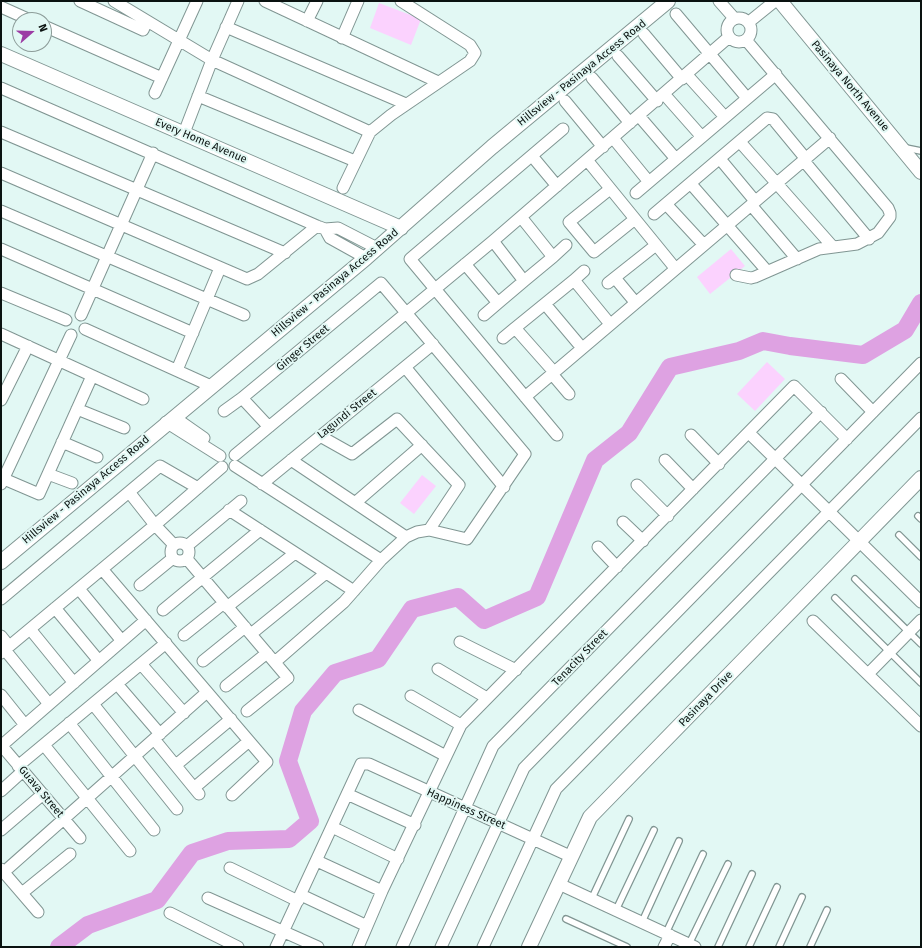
<!DOCTYPE html>
<style>
body{margin:0}
#map{position:relative;width:922px;height:948px;overflow:hidden;background:#e2f8f4;font-family:"Fira Sans",sans-serif}
canvas{display:block}
.frame{position:absolute;inset:0;border:2px solid #0a1210;pointer-events:none}
.north{position:absolute;left:12px;top:12px;width:40px;height:40px;box-sizing:border-box;background:#e2f8f4;border:1px solid #8c9c99;border-radius:50%;rotate:70deg;font-size:11px;font-weight:700;line-height:16px;text-align:center;color:#0a1210}
.north::after{content:'';display:block;margin:auto;width:14px;height:18px;background:#9c3ca4;clip-path:polygon(50% 0,100% 100%,50% 72%,0 100%)}
</style>
<div id="map">
<canvas width="922" height="948"></canvas>
<div class="frame"></div>
<div class="north">N</div>
</div>
<script>
const g = document.querySelector('canvas').getContext('2d');
g.lineJoin = 'round';
function paint(path, color) {
  g.fillStyle = color;
  g.fill(path, 'evenodd');
}
function shape(rows) {
  const path = new Path2D();
  for (const r of rows) {
    if (r.length === 3) {
      path.moveTo(r[0] + r[2], r[1]);
      path.arc(r[0], r[1], r[2], 0, 2 * Math.PI);
      continue;
    }
    path.moveTo(r[0], r[1]);
    for (let i = 2; i < r.length; i += 2) path.lineTo(r[i], r[i + 1]);
  }
  return path;
}
function strokePath(path, color, width, dash) {
  g.strokeStyle = color;
  g.lineWidth = width;
  g.lineCap = dash ? 'butt' : 'round';
  g.setLineDash(dash || []);
  g.stroke(path);
}
function write(font, color, halo, rows, align = 'center') {
  g.font = font + ' "Fira Sans",sans-serif';
  g.lineWidth = 4;
  g.setLineDash([]);
  g.textBaseline = 'middle';
  g.strokeStyle = halo;
  g.fillStyle = color;
  for (const [text, x, y, turn = 0] of rows) {
    g.save();
    g.translate(x, y);
    g.rotate((+turn || 0) * Math.PI / 180);
    g.textAlign = isNaN(turn) ? turn : align;
    if (halo) g.strokeText(text, 0, 0);
    g.fillText(text, 0, 0);
    g.restore();
  }
}
const green = shape([
 [379,3,421,19,411,45,370,28],
 [731,249,745,266,710,294,697,277],
 [767,362,785,379,755,411,737,394],
 [422,475,436,486,414,514,400,503]
]);
const river = shape([
 [59,947,88,925,157,900,192,853,228,841,289,839,310,821,288,761,303,711,335,673,378,659,412,609,458,597,484,620,537,597,595,460,629,433,670,367,739,351,763,341,790,346,863,355,905,330,921,303]
]);
const service = shape([
 [906,148,921,151],
 [918,516,921,519],
 [899,535,921,557],
 [855,579,921,644],
 [835,598,921,683],
 [592,898,629,819],
 [616,910,654,830],
 [566,919,627,947],
 [642,922,679,841],
 [666,933,703,854],
 [689,944,728,864],
 [718,947,752,874],
 [749,947,777,887],
 [779,947,802,897],
 [810,947,827,910]
]);
const minor = shape([
 [80,1,143,30,147,21],
 [114,1,212,60,370,132],
 [265,1,438,82],
 [719,1,734,18],
 [1,7,30,20],
 [676,14,747,98],
 [739,30,12],
 [307,21,317,1],
 [749,22,775,1],
 [44,26,162,78],
 [226,27,406,104],
 [644,34,682,79],
 [342,38,358,1],
 [618,56,657,101],
 [687,75,725,117],
 [592,78,630,123],
 [1,88,317,226,325,229,338,228,377,248],
 [155,93,197,1],
 [664,94,702,137],
 [198,96,355,161],
 [565,101,603,147],
 [639,116,676,159],
 [1,132,285,253],
 [184,133,212,60,238,1],
 [613,138,649,182],
 [740,142,833,247],
 [532,156,557,186],
 [720,159,755,201],
 [587,160,675,268],
 [804,161,869,239],
 [1,173,247,279,258,274,317,226],
 [691,184,767,271],
 [343,188,370,132,391,115,470,61,475,53,470,45,401,1],
 [610,189,569,222,594,252,635,219],
 [636,193,776,74],
 [666,204,703,244],
 [751,205,797,259],
 [1,211,244,315],
 [654,214,767,118,773,119,806,159],
 [521,217,553,257,524,281],
 [325,229,330,238,366,258],
 [1,249,193,333],
 [553,257,566,245],
 [465,264,498,303,524,281,493,241],
 [736,275,751,278,755,277,819,249,857,244,878,233,890,217,890,213,888,208,746,40],
 [615,278,635,302],
 [574,280,584,271],
 [608,283,656,245],
 [1,293,66,320],
 [545,304,582,348],
 [81,315,153,153],
 [484,315,498,303],
 [85,329,211,386],
 [1,334,143,399],
 [503,338,515,328],
 [405,367,504,487],
 [177,370,220,268],
 [554,372,515,328,574,280,610,324],
 [552,374,569,394],
 [841,379,873,412],
 [525,397,830,138],
 [242,398,269,427],
 [1,400,28,346],
 [77,409,124,428],
 [224,411,242,398,381,283,525,454,467,539,429,530,417,532,406,537,381,560,344,602,275,662],
 [174,417,204,438],
 [166,422,220,456],
 [749,433,921,602],
 [557,435,410,259,563,129],
 [691,435,719,464],
 [320,436,352,454,397,419,459,485,429,530],
 [62,442,97,457],
 [235,455,493,241,729,37],
 [291,460,406,537],
 [665,460,693,489],
 [235,466,381,560],
 [48,474,72,483],
 [4,479,39,494,92,376],
 [1,484,71,335],
 [262,484,433,344],
 [637,485,668,516],
 [129,492,155,525,174,545],
 [355,503,422,445],
 [229,510,354,591],
 [623,522,643,541],
 [180,552,9],
 [187,546,241,501],
 [598,547,617,567],
 [187,559,288,678,247,711],
 [102,569,267,762,232,795],
 [140,585,173,558],
 [79,589,122,641],
 [1,599,160,466,198,488],
 [227,607,295,553],
 [55,608,99,661],
 [163,610,260,530],
 [813,621,921,726],
 [30,629,74,683],
 [251,634,326,573],
 [184,635,224,603],
 [1,636,9,646],
 [460,642,516,670],
 [5,650,49,704],
 [1,653,155,525,222,467],
 [203,661,245,627],
 [141,664,184,713],
 [438,669,487,698],
 [868,674,921,620],
 [117,684,160,734],
 [226,686,267,653],
 [1,695,25,725],
 [411,696,461,725],
 [93,704,177,809],
 [359,710,446,756],
 [69,723,154,830],
 [154,739,199,794],
 [1,745,80,838],
 [44,745,130,851],
 [1,746,146,620],
 [176,765,231,719],
 [18,766,166,643],
 [194,788,249,741],
 [1,791,23,771],
 [347,794,415,825],
 [332,827,398,859],
 [1,830,43,794],
 [317,861,382,891],
 [230,868,298,901],
 [1,869,38,912],
 [4,872,207,692],
 [559,884,695,947],
 [22,893,70,854],
 [301,895,367,926],
 [208,898,318,947],
 [170,913,238,947],
 [276,947,361,764,369,764,572,857],
 [358,947,382,891,461,725,794,386,847,439],
 [402,947,493,746,821,412],
 [441,947,524,768,921,363],
 [483,947,556,789,921,418],
 [664,947,670,935]
]);
const tertiary = shape([
 [780,1,921,172],
 [1,54,401,228],
 [1,562,366,258,492,147,668,1],
 [529,947,590,817,921,478]
]);
const streetNames = [
 ["Hillsview - Pasinaya Access Road",582,73,-39],
 ["Pasinaya North Avenue",850,86,50],
 ["Every Home Avenue",201,141,23],
 ["Hillsview - Pasinaya Access Road",335,283,-40],
 ["Ginger Street",303,348,-40],
 ["Lagundi Street",347,414,-39],
 ["Hillsview - Pasinaya Access Road",86,490,-40],
 ["Tenacity Street",580,658,-46],
 ["Pasinaya Drive",706,699,-46],
 ["Guava Street",41,792,50],
 ["Happiness Street",466,809,24]
];
paint(green, '#fbd2fe');
strokePath(river, '#dea2e2', 18);
strokePath(service, '#819693', 8);
strokePath(minor, '#819693', 13);
strokePath(tertiary, '#819693', 16);
strokePath(service, '#fff', 5.5);
strokePath(minor, '#fff', 11);
strokePath(tertiary, '#fff', 14);
write('11px', '#0a1210', '#e2f8f4', streetNames);
</script>
